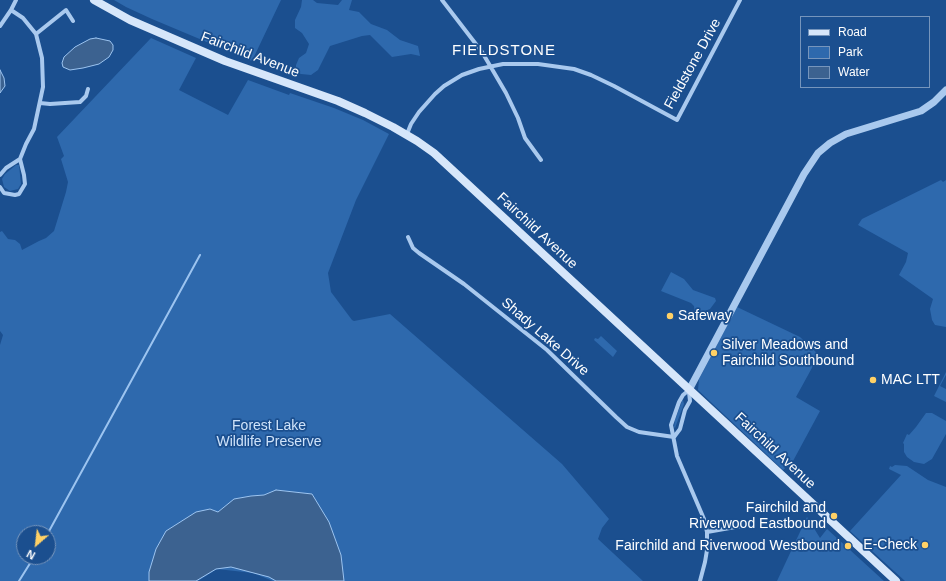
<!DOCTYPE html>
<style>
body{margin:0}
#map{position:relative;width:946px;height:581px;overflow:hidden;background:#1b4f8f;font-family:Helvetica,sans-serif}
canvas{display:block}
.legend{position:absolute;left:800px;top:16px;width:130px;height:72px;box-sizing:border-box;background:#1b4f8f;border:1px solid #7695bc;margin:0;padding:5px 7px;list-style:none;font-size:12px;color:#fff}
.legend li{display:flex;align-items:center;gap:8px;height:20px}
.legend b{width:20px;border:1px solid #7695bc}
.north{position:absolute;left:16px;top:525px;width:40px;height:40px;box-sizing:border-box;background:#1b4f8f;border:1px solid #7695bc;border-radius:50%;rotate:208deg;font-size:11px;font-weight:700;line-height:16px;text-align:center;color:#fff}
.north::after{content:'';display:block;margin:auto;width:14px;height:18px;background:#ffd166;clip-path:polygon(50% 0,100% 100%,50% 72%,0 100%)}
</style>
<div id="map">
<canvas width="946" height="581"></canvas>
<ul class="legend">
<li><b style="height:5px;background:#d6e6fa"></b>Road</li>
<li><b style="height:11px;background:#2e69ad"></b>Park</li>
<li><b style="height:11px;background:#3c6290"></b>Water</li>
</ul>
<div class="north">N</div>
</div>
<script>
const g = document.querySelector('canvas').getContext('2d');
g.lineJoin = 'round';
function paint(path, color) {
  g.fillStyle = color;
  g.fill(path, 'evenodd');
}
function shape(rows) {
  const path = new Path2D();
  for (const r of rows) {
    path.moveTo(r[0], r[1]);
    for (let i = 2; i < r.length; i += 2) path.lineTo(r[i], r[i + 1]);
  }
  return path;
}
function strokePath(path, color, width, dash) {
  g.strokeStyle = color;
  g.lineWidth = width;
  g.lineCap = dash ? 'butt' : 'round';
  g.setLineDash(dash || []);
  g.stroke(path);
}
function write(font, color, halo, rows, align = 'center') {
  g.font = font + ' Helvetica,sans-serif';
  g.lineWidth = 3.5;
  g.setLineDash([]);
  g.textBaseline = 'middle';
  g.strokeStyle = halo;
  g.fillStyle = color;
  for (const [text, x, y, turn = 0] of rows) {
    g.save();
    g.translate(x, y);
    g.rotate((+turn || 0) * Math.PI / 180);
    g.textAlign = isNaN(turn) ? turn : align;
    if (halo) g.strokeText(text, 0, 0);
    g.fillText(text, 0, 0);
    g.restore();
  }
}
const green = shape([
 [114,0,281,0,252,61,152,19,126,7],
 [302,0,313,0,317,3,338,5,342,0,352,0,349,10,359,12,371,24,387,30,400,40,418,46,420,56,411,54,392,57,370,35,362,36,330,46,318,70,311,75,301,74,296,72,296,65,299,58,306,53,309,44,302,33,295,28,295,20,301,7],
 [151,38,196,58,179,90,228,115,248,80,289,95,290,93,334,108,363,120,389,134,356,200,328,273,331,292,352,320,354,321,390,314,562,464,609,519,602,528,598,539,643,581,273,581,253,573,217,569,198,581,0,581,0,345,3,335,0,331,0,232,2,231,8,239,15,240,20,244,22,250,39,241,46,238,54,231,66,192,68,182,61,159,64,156,57,137],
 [24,533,48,533,48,557,24,557],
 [16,165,19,165,21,184,18,189,10,191,4,187,2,179,5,174],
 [941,180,943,182,946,180,946,327,935,325,932,320,930,309,933,299,899,275,906,262,908,253,858,225,862,219],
 [671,272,684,279,693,290,715,298,716,301,710,309,695,315,694,306,691,303,661,291],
 [737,307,800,337,819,355,796,397,820,411,793,461,783,470,698,390,699,379],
 [601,336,617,351,613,357,594,340,595,338,598,339],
 [946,372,946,375,940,386,946,389,946,402,934,396],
 [683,400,684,404,675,428,674,427,675,420,682,401],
 [926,413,932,413,946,421,946,434,932,459,924,464,914,462,907,457,904,452,904,444,903,443,907,434,909,435,916,427],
 [895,465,907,466,928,480,946,487,946,581,905,581,850,531,901,475,889,469,890,466,892,467],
 [807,517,820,538,827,529,884,581,777,581]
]);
const water = shape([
 [96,38,110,41,113,45,113,50,109,57,99,64,83,68,70,70,63,67,62,63,64,57,75,47,90,39,96,38],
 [0,70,4,78,5,86,0,93,0,70],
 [276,490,312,494,329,522,341,555,344,581,276,581,269,577,231,567,216,569,196,581,149,581,149,572,156,549,166,531,196,512,210,509,218,512,234,499,251,496,264,495,276,490]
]);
const stream = shape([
 [48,533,200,255],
 [19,581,34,557]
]);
const minor = shape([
 [442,0,482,52,506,93,518,118,525,138,541,160],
 [0,26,11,10,16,0],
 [36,34,66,10,73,21],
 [40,103,50,104,80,102,86,96,88,89],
 [407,134,411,124,419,112,435,94,444,86,462,75,479,69,503,64,538,64,574,69,591,75,614,86,677,120,740,0],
 [0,175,6,168,20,159],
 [0,187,4,193,15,195,19,194,25,184,24,175,20,159,26,144,34,129,43,87,42,58,36,34,23,18,11,10],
 [408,237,413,248,419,253,464,284,547,350,616,417,627,427,639,432,674,437],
 [689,390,683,395,679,402,671,425,677,456,704,519,707,532,707,550,705,562,700,581],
 [674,437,680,429,685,410,690,401,689,392],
 [707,532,741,526]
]);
const tertiary = shape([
 [689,390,804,174,818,153,830,143,846,134,921,111,934,102,946,90]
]);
const secondary = shape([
 [94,0,130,20,225,61,338,101,365,113,393,127,417,141,434,153,896,581]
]);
const markers = [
 [670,316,4,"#ffd166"],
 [714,353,4,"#ffd166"],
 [873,380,4,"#ffd166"],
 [834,516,4,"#ffd166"],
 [925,545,4,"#ffd166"],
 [848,546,4,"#ffd166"]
];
const streetNames = [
 ["Fairchild Avenue",250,55,21],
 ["Fieldstone Drive",693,64,-61],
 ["Fairchild Avenue",537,231,43],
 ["Shady Lake Drive",545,337,41],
 ["Fairchild Avenue",775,451,43]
];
const poiNames = [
 ["Safeway",678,316],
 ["Silver Meadows and",722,345],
 ["Fairchild Southbound",722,361],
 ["MAC LTT",881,380],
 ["Fairchild and",826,508,"right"],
 ["Riverwood Eastbound",826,524,"right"],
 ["E-Check",917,545,"right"],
 ["Fairchild and Riverwood Westbound",840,546,"right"]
];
const parkNames = [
 ["Forest Lake",269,426],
 ["Wildlife Preserve",269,442]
];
const neighbourhoodNames = [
 ["FIELDSTONE",504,51]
];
paint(green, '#2e69ad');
paint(water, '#3c6290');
strokePath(water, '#9cc4f0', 1);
strokePath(stream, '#9cc4f0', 2);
strokePath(minor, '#a9c9ee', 4);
strokePath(tertiary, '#a9c9ee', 7);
strokePath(secondary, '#d6e6fa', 8);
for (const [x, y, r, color] of markers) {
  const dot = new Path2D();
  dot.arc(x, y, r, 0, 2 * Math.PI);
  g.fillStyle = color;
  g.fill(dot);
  strokePath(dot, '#1b4f8f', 1.5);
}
write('14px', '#fff', '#1b4f8f', streetNames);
write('14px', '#fff', '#1b4f8f', poiNames, 'left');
write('14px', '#cfe3fa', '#1b4f8f', parkNames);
g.letterSpacing = '1px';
write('15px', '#fff', '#1b4f8f', neighbourhoodNames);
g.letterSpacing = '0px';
</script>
